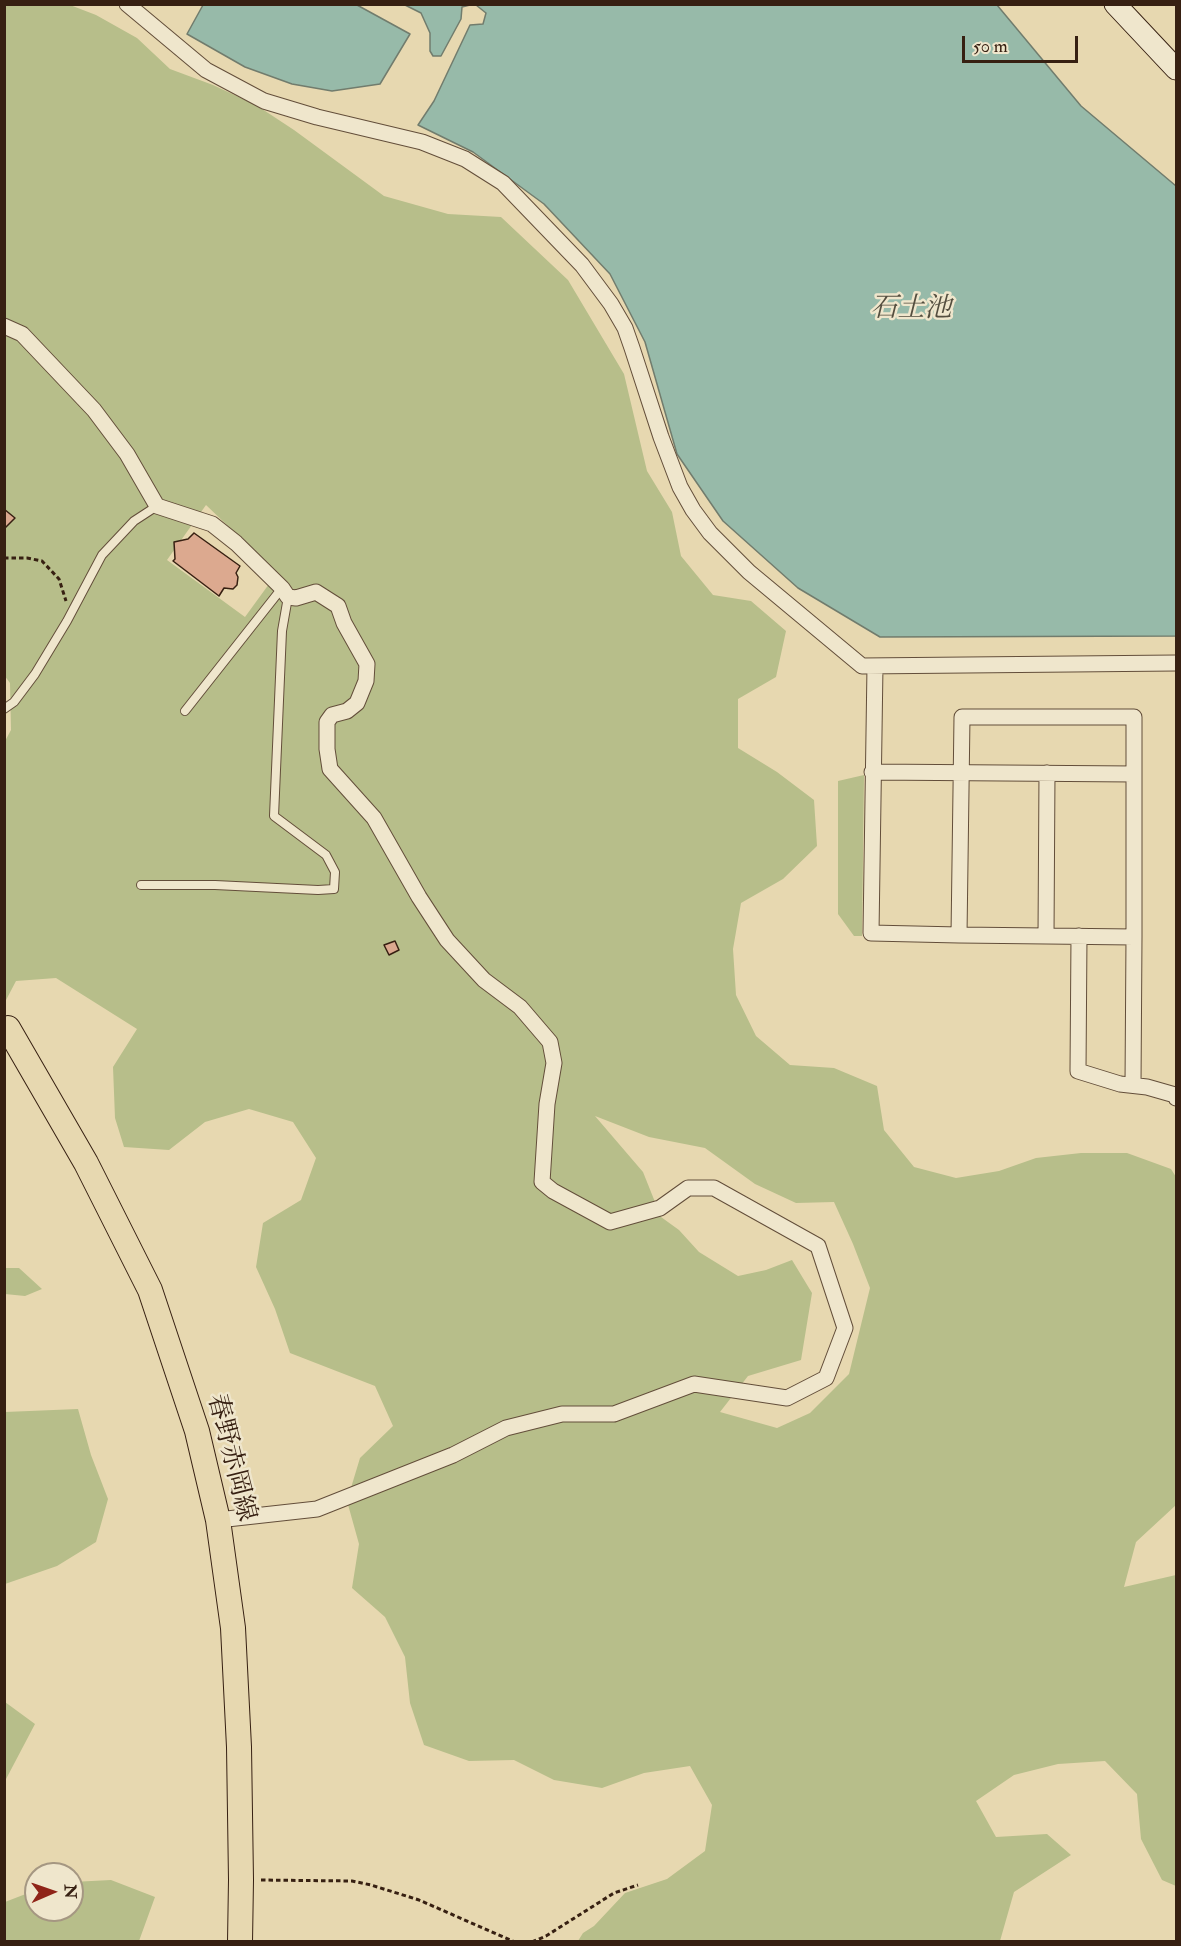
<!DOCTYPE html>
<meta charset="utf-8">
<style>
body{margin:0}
#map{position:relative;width:1181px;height:1946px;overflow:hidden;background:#e7d8b0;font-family:"IM FELL Double Pica",serif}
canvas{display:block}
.frame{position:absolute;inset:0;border:6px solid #372012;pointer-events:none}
.north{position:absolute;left:24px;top:1862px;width:60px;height:60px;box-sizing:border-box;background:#efe6cc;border:2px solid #a59782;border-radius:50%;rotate:88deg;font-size:16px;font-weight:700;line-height:24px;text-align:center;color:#372012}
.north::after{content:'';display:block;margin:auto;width:21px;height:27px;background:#8f2418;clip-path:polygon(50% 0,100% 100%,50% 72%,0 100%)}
.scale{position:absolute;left:962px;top:36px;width:116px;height:27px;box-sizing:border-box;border:3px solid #372012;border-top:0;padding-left:8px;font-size:18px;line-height:21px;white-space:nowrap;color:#372012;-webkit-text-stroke:4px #efe6cc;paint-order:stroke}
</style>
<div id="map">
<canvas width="1181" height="1946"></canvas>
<div class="frame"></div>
<div class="north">N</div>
<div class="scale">50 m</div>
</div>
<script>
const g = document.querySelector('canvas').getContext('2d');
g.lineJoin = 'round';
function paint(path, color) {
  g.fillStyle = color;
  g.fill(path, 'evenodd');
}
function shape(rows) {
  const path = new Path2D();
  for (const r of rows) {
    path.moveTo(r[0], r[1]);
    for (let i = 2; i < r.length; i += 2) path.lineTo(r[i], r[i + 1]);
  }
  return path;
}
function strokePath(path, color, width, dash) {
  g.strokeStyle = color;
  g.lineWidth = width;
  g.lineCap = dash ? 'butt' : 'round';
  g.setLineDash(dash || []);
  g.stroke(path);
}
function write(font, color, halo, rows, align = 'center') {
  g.font = font + ' "IM FELL Double Pica","Noto Serif JP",serif';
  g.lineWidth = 5;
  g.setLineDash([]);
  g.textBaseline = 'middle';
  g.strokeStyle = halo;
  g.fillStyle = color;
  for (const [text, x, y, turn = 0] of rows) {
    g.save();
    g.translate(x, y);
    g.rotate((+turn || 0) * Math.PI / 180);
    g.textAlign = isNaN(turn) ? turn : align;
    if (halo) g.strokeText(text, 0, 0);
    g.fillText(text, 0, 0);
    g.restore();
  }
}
const green = shape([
 [5,5,70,5,96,15,137,38,170,69,213,85,256,105,294,130,384,196,448,214,501,217,568,280,624,374,647,471,672,512,681,556,713,595,751,601,786,631,776,677,738,699,738,748,777,772,814,800,817,846,783,879,741,903,733,949,736,995,756,1036,790,1065,834,1068,877,1086,884,1130,914,1167,956,1178,999,1171,1036,1158,1081,1153,1127,1153,1171,1169,1176,1177,1176,1505,1136,1542,1124,1587,1176,1575,1176,1886,1162,1880,1141,1839,1137,1794,1105,1761,1058,1764,1014,1775,976,1801,996,1837,1047,1834,1071,1855,1014,1892,1000,1941,578,1941,583,1933,594,1926,625,1893,667,1879,705,1851,712,1805,690,1766,644,1773,602,1788,554,1780,514,1760,469,1761,424,1745,410,1703,405,1657,385,1617,352,1588,359,1544,347,1501,360,1458,393,1426,375,1386,290,1353,275,1309,256,1267,263,1223,301,1200,316,1158,293,1122,249,1109,205,1122,169,1150,124,1147,115,1118,113,1067,137,1029,56,978,16,981,5,1002,4,743,11,730,10,683,4,675],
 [206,505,277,573,245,617,167,560],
 [595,1116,649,1137,705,1148,755,1184,796,1203,834,1202,853,1244,870,1288,849,1374,810,1413,777,1428,720,1412,748,1376,801,1360,812,1293,792,1260,766,1270,738,1276,699,1252,679,1230,661,1217,643,1172],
 [864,775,862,936,854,936,838,914,838,781],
 [5,1268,19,1268,42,1289,25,1296,5,1294],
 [78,1409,91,1455,108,1499,96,1542,57,1566,5,1584,5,1412],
 [5,1702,35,1724,5,1781],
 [111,1880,155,1897,139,1941,5,1941,5,1902,36,1890,36,1910,72,1910,72,1882]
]);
const water = shape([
 [203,5,357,5,410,34,380,84,332,91,292,84,245,67,187,34,203,5],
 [405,5,470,5,462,7,461,19,441,56,433,56,430,51,430,33,421,13,405,5],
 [476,5,997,5,1081,106,1176,186,1176,636,880,637,798,588,723,521,677,454,645,342,610,274,544,204,473,152,418,125,434,101,470,25,483,24,486,13,476,5]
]);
const building = shape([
 [4,509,15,518,4,529,4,509],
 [194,533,240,566,236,573,238,577,237,585,233,589,224,588,219,596,173,561,175,559,174,542,188,539,194,533],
 [395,941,399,950,389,955,384,945,395,941]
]);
const path = shape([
 [4,558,27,558,42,561,59,579,66,601],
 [261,1880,352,1881,371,1885,419,1900,515,1942],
 [532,1942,546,1936,614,1893,638,1885]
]);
const lane = shape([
 [4,709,14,702,35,674,67,621,102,555,134,521,157,506],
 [185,711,282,588],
 [141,885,215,885,318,890,334,889,335,872,326,855,274,816,282,631,288,597]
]);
const street = shape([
 [127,4,206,70,264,101,317,117,422,142,465,159,503,183,582,265,611,304,625,328,632,348,661,437,680,487,693,510,710,533,749,572,862,666,1176,663],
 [4,326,22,334,94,410,127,454,157,506,212,524,236,543,282,588,288,597,296,598,316,592,338,606,344,623,367,664,366,681,357,703,347,711,332,715,327,722,327,749,330,769,374,818,419,897,447,940,484,980,520,1007,550,1042,554,1063,547,1104,542,1182,553,1191,610,1222,660,1208,688,1188,714,1188,818,1246,845,1328,826,1378,787,1398,694,1384,614,1414,562,1414,506,1428,453,1455,317,1509,218,1520],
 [875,666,871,933,959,935,1134,937,1134,717,962,717,959,935],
 [872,772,1134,774],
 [1046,936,1047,773],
 [1079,936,1078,1071,1120,1084,1147,1087,1175,1095,1176,1098],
 [1133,1085,1134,937]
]);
const secondary = shape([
 [1115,4,1176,69]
]);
const primary = shape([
 [8,1028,86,1163,150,1290,197,1431,218,1520,233,1628,239,1747,241,1880,240,1942]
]);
const streetNames = [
 ["春野赤岡線",230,1458,76]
];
const waterNames = [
 ["石土池",911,310]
];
paint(green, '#b7be8a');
paint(water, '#97baa9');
strokePath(water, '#717c6d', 1.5);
paint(building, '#dca98f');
strokePath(building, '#372012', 1.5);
strokePath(lane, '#634e3a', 10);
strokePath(street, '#634e3a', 17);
strokePath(secondary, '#372012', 23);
strokePath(primary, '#372012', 26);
strokePath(path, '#372012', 3, [4.5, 3]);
strokePath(lane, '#efe6cc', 8);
strokePath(street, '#efe6cc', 15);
strokePath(secondary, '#efe6cc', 21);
strokePath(primary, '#e7d8b0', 24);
write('26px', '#372012', '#efe6cc', streetNames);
write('italic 27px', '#544e3f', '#efe6cc', waterNames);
</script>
